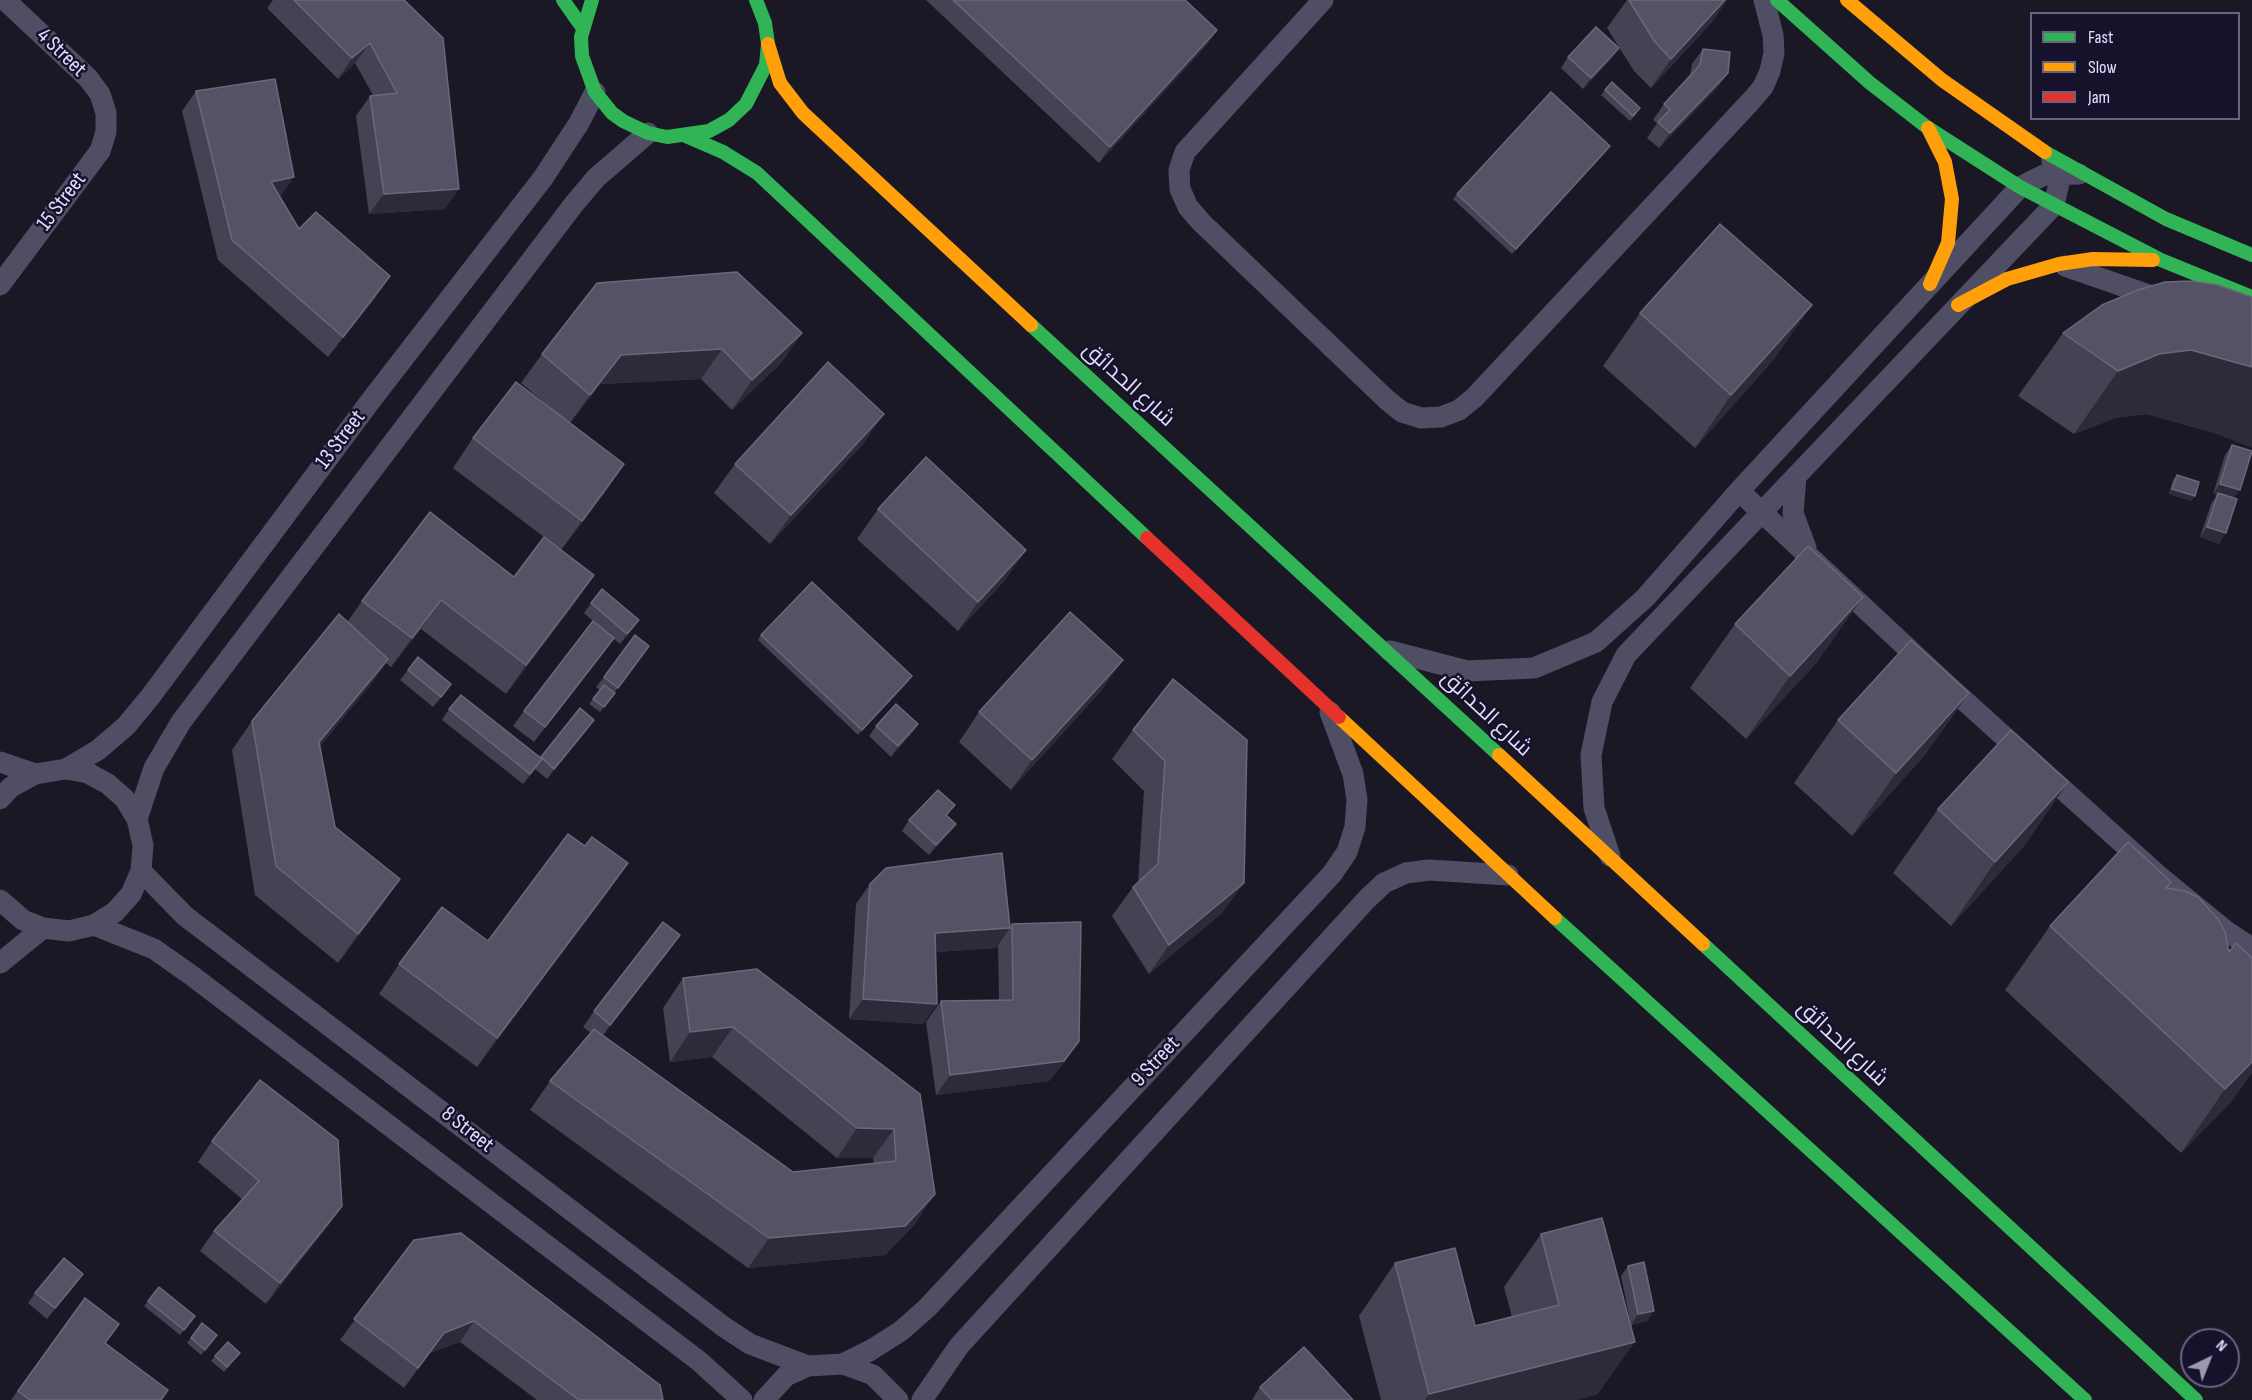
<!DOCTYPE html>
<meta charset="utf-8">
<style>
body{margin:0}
#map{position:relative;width:2252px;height:1400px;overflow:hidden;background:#1a1825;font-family:"Sofia Sans Condensed",sans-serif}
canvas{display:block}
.legend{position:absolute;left:2030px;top:12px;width:210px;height:108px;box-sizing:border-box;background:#17122b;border:2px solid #68637f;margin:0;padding:8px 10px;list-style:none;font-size:18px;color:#e1ddfe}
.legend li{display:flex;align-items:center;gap:12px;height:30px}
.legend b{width:30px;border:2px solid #68637f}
.north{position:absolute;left:2180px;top:1328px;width:60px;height:60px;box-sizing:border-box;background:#17122b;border:2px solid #68637f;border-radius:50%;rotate:43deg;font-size:16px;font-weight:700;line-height:24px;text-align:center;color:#e1ddfe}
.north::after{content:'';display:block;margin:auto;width:21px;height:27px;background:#9b98b2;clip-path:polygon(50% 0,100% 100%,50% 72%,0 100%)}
</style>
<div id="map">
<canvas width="2252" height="1400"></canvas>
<ul class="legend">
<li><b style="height:8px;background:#30b455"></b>Fast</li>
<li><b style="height:8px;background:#ff9f0a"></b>Slow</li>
<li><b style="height:8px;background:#e5322d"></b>Jam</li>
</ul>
<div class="north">N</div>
</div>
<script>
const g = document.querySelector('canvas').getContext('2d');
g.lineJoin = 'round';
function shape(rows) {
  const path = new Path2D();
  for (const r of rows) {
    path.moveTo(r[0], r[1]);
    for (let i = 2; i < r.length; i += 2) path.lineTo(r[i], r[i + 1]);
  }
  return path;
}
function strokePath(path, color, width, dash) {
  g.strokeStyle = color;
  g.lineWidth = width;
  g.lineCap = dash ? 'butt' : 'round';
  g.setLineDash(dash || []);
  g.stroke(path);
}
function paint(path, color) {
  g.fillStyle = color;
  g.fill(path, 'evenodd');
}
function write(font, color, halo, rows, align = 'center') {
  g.font = font + ' "Sofia Sans Condensed",Cairo,sans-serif';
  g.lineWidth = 5;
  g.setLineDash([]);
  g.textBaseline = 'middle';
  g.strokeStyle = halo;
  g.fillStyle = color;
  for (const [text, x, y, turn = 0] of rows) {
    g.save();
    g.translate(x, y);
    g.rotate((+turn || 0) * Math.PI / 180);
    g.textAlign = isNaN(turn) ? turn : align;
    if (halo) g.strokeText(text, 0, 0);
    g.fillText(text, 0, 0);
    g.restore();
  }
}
const street = shape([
 [1323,0,1185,152,1179,170,1180,189,1188,207,1201,222,1387,400,1402,412,1421,418,1441,417,1459,410,1474,398,1751,101,1763,87,1770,71,1774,53,1773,35,1764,0],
 [2065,266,2163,300],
 [0,285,100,151,106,132,106,113,100,94,88,78,5,0],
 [1796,477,1793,513,1806,548],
 [1739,491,1947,685,2160,877,2226,931,2252,948],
 [1390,651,1467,671,1534,668,1596,642,1645,598,1739,491,2020,187,2044,175,2079,174],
 [0,762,35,774],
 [66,769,98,750,126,726,150,697,372,399,543,178,579,123,595,92],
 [0,799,11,787,35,774,66,769,88,773,108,784,125,799,137,819,143,845,141,871,131,894,115,912,94,925,69,931,43,928,23,920,0,900],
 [137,819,154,768,181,722,574,204,596,178,648,133],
 [1610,856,1594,808,1591,755,1602,702,1626,655,2054,205,2059,183,2052,161],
 [141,871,185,916,724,1327,750,1344,808,1366],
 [94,925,154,949,191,975,699,1361,742,1400],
 [0,963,43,928],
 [843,1364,871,1350,901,1331,927,1308,1332,874,1347,852,1355,827,1357,800,1353,774,1330,712],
 [764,1400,786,1376,808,1366,843,1364,873,1375,898,1400],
 [922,1400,959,1346,1367,899,1384,883,1406,873,1429,870,1508,875]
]);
const fast = shape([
 [563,0,582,27],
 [592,0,581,37,582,56,595,92,612,113,623,121,648,133,667,137,709,131,729,120,746,104,766,65,768,44,765,23,756,0],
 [1777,0,1870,83,1928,128,2020,187,2161,260,2252,297],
 [686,136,723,152,757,173,1147,538],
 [2045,152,2166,219,2252,255],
 [1031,325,1499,755],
 [1555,918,2085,1400],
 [1703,944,2196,1400]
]);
const slow = shape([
 [1847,0,1942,80,2045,152],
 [768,44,780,83,803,113,1031,325],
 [1928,128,1945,162,1952,199,1948,243,1930,284],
 [1958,305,2007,279,2059,264,2093,259,2153,260],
 [1339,717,1555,918],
 [1499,755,1703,944]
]);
const jam = shape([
 [1147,538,1339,717]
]);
const wall = shape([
 [273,0,404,0,445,209,369,214,356,116,370,96,373,95,355,63,338,79,267,8],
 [926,0,1185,0,1217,30,1206,46,1099,163],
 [1627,0,1727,0,1711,23,1651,88,1634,71,1607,28],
 [1703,49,1728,73,1717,88,1659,148,1647,138,1657,123,1653,120,1664,104,1690,76,1692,64],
 [1568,57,1612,58,1583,89,1561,68],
 [1605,90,1637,113,1630,121,1601,95],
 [196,91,280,197,299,229,376,297,328,357,218,260,182,111],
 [1606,152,1512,254,1453,199,1457,194],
 [1640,313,1775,358,1695,448,1603,366],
 [802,333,781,363,732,410,701,379,600,384,570,423,624,464,604,494,561,550,594,575,574,604,506,694,421,629,391,667,386,663,368,688,320,746,335,827,400,879,379,909,338,963,255,895,232,750,252,721,348,621,362,601,514,577,544,537,453,468,473,438,554,411,521,383,542,354],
 [2063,333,2214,433,2147,414,2115,418,2074,434,2018,396],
 [864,443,770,544,714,493,735,464],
 [2232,445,2234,498,2219,544,2200,537,2211,504,2217,495,2213,494,2225,455],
 [2177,475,2195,496,2191,501,2169,494,2173,480],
 [878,509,1006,579,958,631,857,539],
 [591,603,631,631,620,644,614,639,534,742,513,726,524,711,596,624,584,613],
 [1735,624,1818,661,1746,739,1690,688],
 [761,635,912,676,908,682,858,735,758,640],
 [649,646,600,712,589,704,600,690,596,687,604,677],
 [408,670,444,694,433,707,400,680],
 [1173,679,1223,912,1149,974,1112,916,1133,887,1138,883,1144,791,1112,759,1133,730],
 [1102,690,1011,790,959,742,979,712],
 [1969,693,1924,756,1852,836,1794,783,1838,720],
 [580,708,594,720,587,730,547,779,535,769,523,784,442,720,449,709,540,758],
 [918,724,911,734,891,757,869,736,876,726],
 [2068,782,2024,846,1951,926,1893,873,1938,809],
 [947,816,956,824,948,834,929,855,902,831,909,820],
 [585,846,628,863,607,893,477,1067,379,994,399,964,488,941],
 [2171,882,2166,888,2233,1100,2181,1153,2005,990,2050,926],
 [870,884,1010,928,1012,924,1065,1061,1049,1081,936,1095,926,1022,941,1001,999,1000,998,944,996,948,936,952,937,1004,923,1024,849,1019,856,904],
 [680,935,669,951,603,1035,793,1172,874,1164,873,1158,837,1158,712,1057,670,1062,663,1008,683,978,920,1094,915,1224,885,1255,748,1268,530,1110,550,1081,591,1033,583,1027,594,1011],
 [212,1141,342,1206,328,1226,266,1304,200,1251,214,1231,243,1200,198,1162],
 [1541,1234,1598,1394,1576,1400,1381,1400,1359,1316,1395,1263,1475,1326,1512,1317,1504,1287],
 [414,1240,663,1400,537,1400,460,1342,430,1353,404,1388,340,1340],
 [1628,1266,1647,1321,1631,1325,1621,1276],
 [76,1284,47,1319,28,1303,35,1293],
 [85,1298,105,1344,161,1400,11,1400],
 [148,1301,191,1321,180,1335,144,1306],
 [202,1323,217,1335,201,1355,187,1343],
 [240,1353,224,1372,211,1361,215,1356],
 [1260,1387,1353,1400,1252,1400]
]);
const shadedWall = shape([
 [1725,0,1727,0,1711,23,1651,88,1671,59],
 [1217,30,1206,46,1099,163,1110,147],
 [370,43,355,63,338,79,352,58],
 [1619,48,1612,58,1583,89,1591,78],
 [1728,73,1717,88,1659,148,1670,133],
 [1610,146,1606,152,1512,254,1516,249],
 [294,177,280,197,271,182],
 [459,189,445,209,369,214,384,194],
 [390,276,376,297,328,357,343,337],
 [1812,305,1775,358,1695,448,1731,395],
 [802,333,781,363,732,410,752,380],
 [722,349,701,379,600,384,569,424,590,395,621,355],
 [2191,350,2252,367,2252,448,2214,433,2147,414,2115,418,2074,434,2118,371,2159,354],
 [884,414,864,443,770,544,791,515],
 [624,464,604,494,561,550,582,521],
 [2220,484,2240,490,2232,500,2218,493,2217,495,2213,494],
 [2172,489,2195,496,2191,501,2169,494],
 [2207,527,2226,533,2219,544,2200,537],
 [1026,550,1006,579,958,631,978,602],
 [594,575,574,604,506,694,526,665],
 [1863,597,1818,661,1746,739,1790,676],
 [441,600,421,629,391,667,412,638],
 [639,620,631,631,620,644,627,634],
 [614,638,604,653,534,742,545,727],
 [388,659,368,688,299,772,319,742],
 [1123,660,1102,690,1011,790,1032,760],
 [912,676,908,682,858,735,862,730],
 [1969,693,1924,756,1852,836,1896,773],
 [594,720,587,730,547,779,554,769],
 [918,724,911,734,891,757,898,746],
 [2068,782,2024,846,1951,926,1995,862],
 [956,824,948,834,929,855,936,845],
 [628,863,607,893,477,1067,497,1038],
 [400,879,379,909,338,963,358,934],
 [1244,883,1223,912,1149,974,1169,945],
 [1010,928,996,948,921,953,935,933],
 [680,935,669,951,600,1040,610,1025],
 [863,999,937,1004,923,1024,849,1019],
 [733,1027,712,1057,670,1062,690,1032],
 [1079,1041,1065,1061,1049,1081,936,1095,950,1075],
 [2252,1062,2252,1073,2233,1100,2181,1153,2225,1089],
 [857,1128,894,1129,873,1158,837,1158],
 [935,1194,915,1224,885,1255,748,1268,769,1238],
 [342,1206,328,1226,266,1304,280,1283],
 [83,1274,76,1284,47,1319,55,1308],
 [1654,1311,1647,1321,1631,1325,1638,1314],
 [474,1321,460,1342,430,1353,404,1388,444,1333],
 [1635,1342,1598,1394,1576,1400,1425,1400,1429,1394]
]);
const building = shape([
 [294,0,404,0,443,38,459,189,384,194,370,96,397,93,370,43,352,58,294,0],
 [953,0,1185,0,1217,30,1110,147,953,0],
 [1629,0,1725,0,1671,59,1655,42,1629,0],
 [1596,27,1619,48,1591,78,1568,57,1596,27],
 [1703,49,1730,52,1728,73,1670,133,1658,122,1670,110,1664,104,1700,65,1703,49],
 [275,79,294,177,271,182,299,229,316,212,390,276,343,337,232,240,196,91,275,79],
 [1612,82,1640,108,1633,116,1605,90,1612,82],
 [1551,92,1610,146,1516,249,1457,194,1551,92],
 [1720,224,1812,305,1731,395,1640,313,1720,224],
 [737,272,802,333,752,380,722,349,621,355,590,395,542,354,597,283,737,272],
 [2192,281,2218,285,2252,297,2252,367,2191,350,2159,354,2118,371,2063,333,2102,305,2138,290,2165,282,2192,281],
 [828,362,884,414,791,515,735,464,828,362],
 [516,382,624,464,582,521,473,438,516,382],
 [2232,445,2252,451,2240,490,2220,484,2232,445],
 [926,457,1026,550,978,602,878,509,926,457],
 [2177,475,2199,482,2195,496,2172,489,2177,475],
 [2218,493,2237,499,2226,533,2207,527,2218,493],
 [430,512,514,577,544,537,594,575,526,665,441,600,412,638,362,601,430,512],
 [1808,546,1863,597,1790,676,1735,624,1808,546],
 [812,582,912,676,862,730,761,635,812,582],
 [602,589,639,620,627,634,591,603,602,589],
 [1070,612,1123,660,1032,760,979,712,1070,612],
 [339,614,388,659,319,742,335,827,400,879,358,934,276,866,252,721,339,614],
 [593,621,614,638,545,727,524,711,593,621],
 [635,635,649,646,618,688,604,677,635,635],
 [1911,640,1969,693,1896,773,1838,720,1911,640],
 [418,657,451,684,441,697,408,670,418,657],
 [1173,679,1247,740,1244,883,1169,945,1133,887,1158,864,1165,761,1133,730,1173,679],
 [604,685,615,693,604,707,593,699,604,685],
 [461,695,542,759,530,774,449,709,461,695],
 [896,704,918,724,898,746,876,726,896,704],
 [580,708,594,720,554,769,541,757,580,708],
 [2011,730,2068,782,1995,862,1938,809,2011,730],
 [938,790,955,805,946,815,956,824,936,845,909,820,938,790],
 [568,834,585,846,592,837,628,863,497,1038,399,964,442,907,488,941,568,834],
 [2128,842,2171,882,2166,888,2185,891,2198,897,2218,919,2225,932,2229,952,2236,943,2252,958,2252,1062,2225,1089,2050,926,2128,842],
 [1002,853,1010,928,935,933,937,1004,863,999,870,884,886,868,1002,853],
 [663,922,680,935,610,1025,594,1011,663,922],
 [1081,922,1079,1041,1064,1061,950,1075,941,1001,1013,1000,1012,924,1081,922],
 [757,969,920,1094,935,1194,905,1226,769,1238,550,1081,594,1029,793,1172,896,1161,894,1129,857,1128,733,1027,690,1032,683,978,757,969],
 [260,1080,338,1140,342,1206,280,1283,214,1231,259,1181,212,1141,260,1080],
 [1602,1218,1635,1342,1429,1394,1395,1263,1455,1248,1475,1326,1559,1305,1541,1234,1602,1218],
 [461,1233,660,1385,663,1400,579,1400,474,1321,444,1333,418,1368,354,1319,414,1240,461,1233],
 [64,1258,83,1274,55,1308,35,1293,64,1258],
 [1644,1262,1654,1311,1638,1314,1628,1266,1644,1262],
 [159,1287,195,1316,184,1330,148,1301,159,1287],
 [85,1298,119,1324,105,1343,168,1390,161,1400,30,1400,18,1391,85,1298],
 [202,1323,217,1335,205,1350,191,1338,202,1323],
 [228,1342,240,1353,227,1367,215,1356,228,1342],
 [1304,1347,1353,1400,1272,1400,1260,1387,1304,1347]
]);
const streetNames = [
 ["4 Street",61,53,44],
 ["15 Street",62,202,-53],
 ["شارع الحدائق",1128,385,42],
 ["13 Street",341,440,-53],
 ["شارع الحدائق",1486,714,43],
 ["شارع الحدائق",1842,1044,43],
 ["9 Street",1156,1062,-47],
 ["8 Street",467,1130,38]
];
strokePath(street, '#4f4e65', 21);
strokePath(fast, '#30b455', 14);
strokePath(slow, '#ff9f0a', 14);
strokePath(jam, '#e5322d', 14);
paint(wall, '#454253');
paint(shadedWall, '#2d2a39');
paint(building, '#565265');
strokePath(building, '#6b687d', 1.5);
write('22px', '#e1ddfe', '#17122b', streetNames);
</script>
